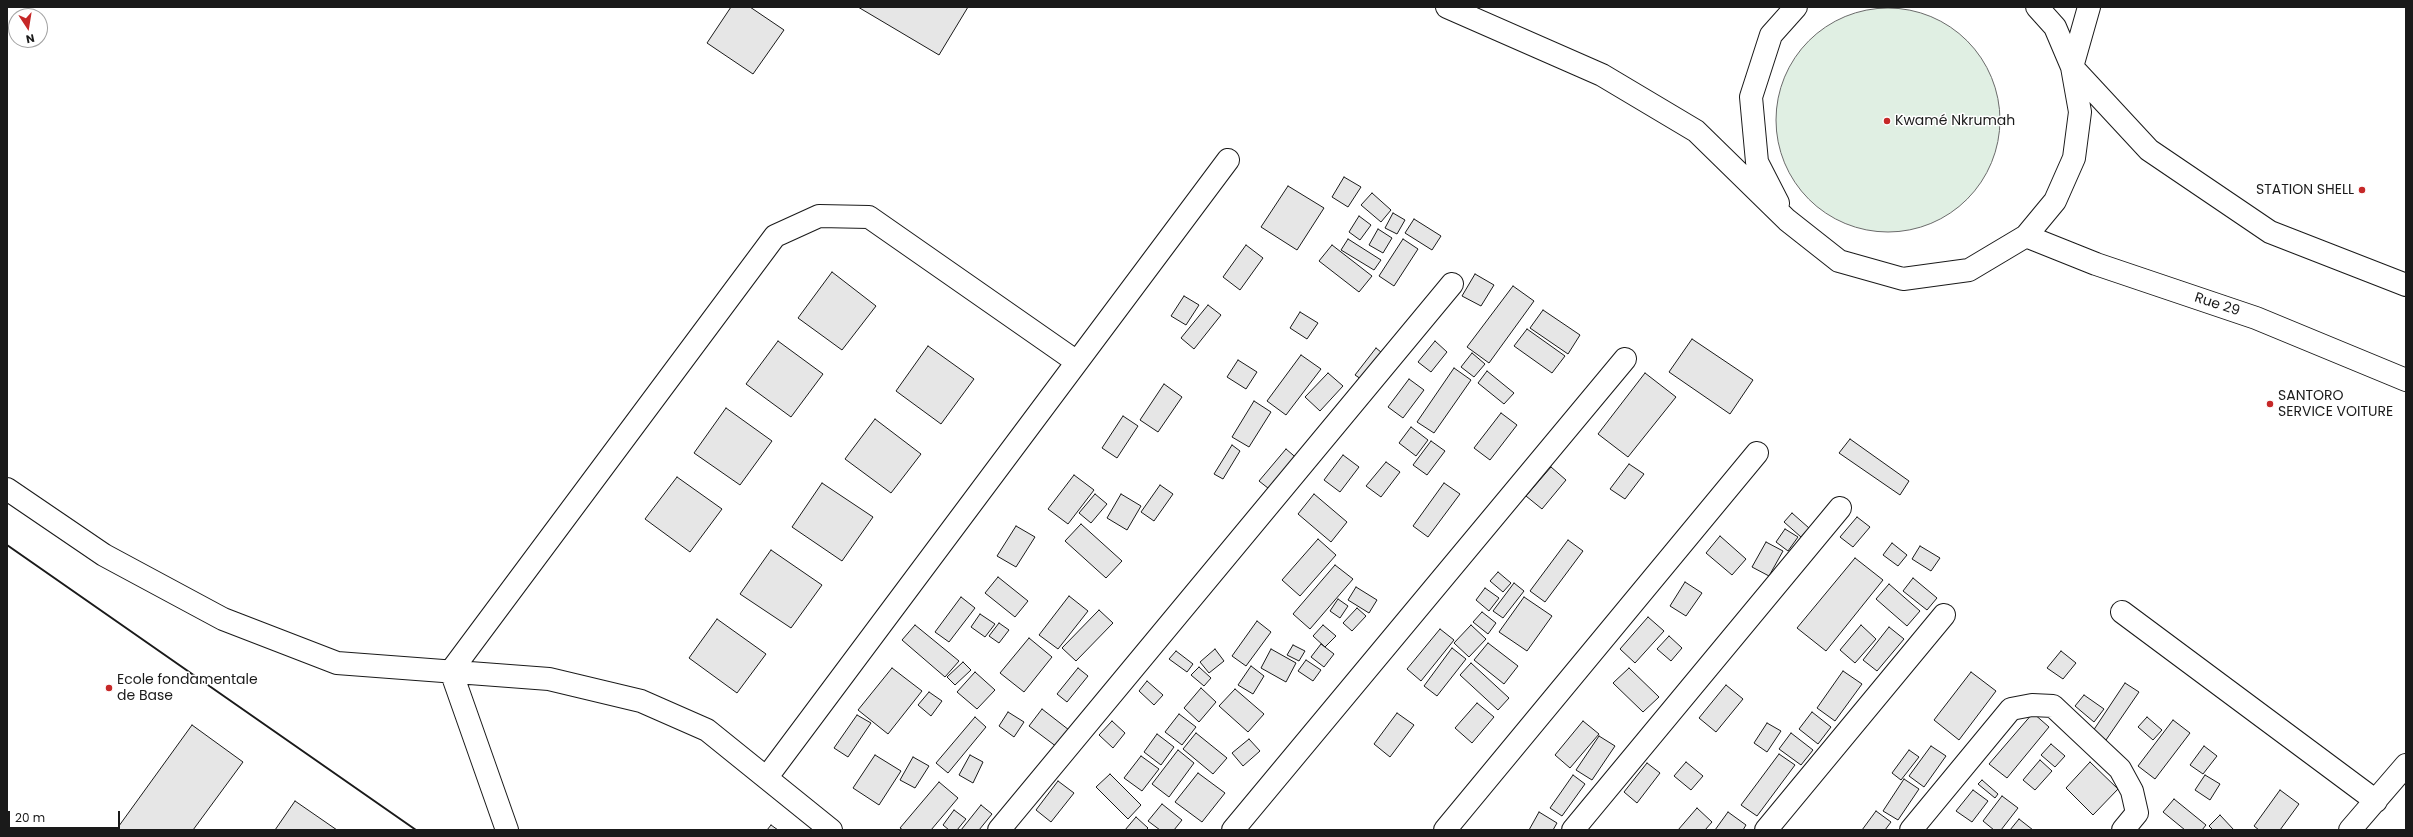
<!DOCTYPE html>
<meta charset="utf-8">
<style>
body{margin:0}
#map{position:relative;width:2413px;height:837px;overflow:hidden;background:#fff;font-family:Poppins,sans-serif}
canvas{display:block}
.frame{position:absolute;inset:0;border:8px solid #1a1a1a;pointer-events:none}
.north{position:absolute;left:8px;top:8px;width:40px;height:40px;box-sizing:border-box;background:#fff;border:1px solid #a3a3a3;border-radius:50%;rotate:168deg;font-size:11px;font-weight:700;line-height:16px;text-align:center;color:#1a1a1a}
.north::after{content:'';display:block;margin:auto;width:14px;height:18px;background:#c62828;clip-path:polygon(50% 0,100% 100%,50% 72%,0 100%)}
.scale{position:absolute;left:8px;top:811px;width:112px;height:18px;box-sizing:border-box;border:2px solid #1a1a1a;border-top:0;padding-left:5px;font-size:12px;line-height:14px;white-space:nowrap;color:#1a1a1a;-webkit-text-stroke:3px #fff;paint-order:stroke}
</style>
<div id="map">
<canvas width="2413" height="837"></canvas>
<div class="frame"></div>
<div class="north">N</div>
<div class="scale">20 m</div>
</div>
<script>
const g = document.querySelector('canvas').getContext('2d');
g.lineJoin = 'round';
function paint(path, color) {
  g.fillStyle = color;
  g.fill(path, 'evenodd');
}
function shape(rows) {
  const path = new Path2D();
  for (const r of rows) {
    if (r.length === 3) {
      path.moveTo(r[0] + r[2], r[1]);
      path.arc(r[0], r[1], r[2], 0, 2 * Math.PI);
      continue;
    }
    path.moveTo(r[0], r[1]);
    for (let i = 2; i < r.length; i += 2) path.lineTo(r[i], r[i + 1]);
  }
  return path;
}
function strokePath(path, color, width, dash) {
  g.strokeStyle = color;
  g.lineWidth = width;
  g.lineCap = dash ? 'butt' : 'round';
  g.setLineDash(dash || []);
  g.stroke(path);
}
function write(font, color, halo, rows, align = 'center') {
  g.font = font + ' Poppins,sans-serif';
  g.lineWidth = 3;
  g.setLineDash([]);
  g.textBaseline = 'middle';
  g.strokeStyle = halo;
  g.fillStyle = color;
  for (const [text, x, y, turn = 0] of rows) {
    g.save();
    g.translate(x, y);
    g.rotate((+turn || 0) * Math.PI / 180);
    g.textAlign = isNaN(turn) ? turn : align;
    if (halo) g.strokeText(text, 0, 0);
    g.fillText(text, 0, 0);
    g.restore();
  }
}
const green = shape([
 [1888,120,112]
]);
const building = shape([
 [731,7,750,7,784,30,753,74,707,43,731,7],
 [858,7,968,7,939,55,858,7],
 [1344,177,1361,187,1348,207,1332,197,1344,177],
 [1288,186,1324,208,1297,250,1261,227,1288,186],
 [1372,193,1391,210,1381,222,1361,205,1372,193],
 [1393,213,1405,220,1397,234,1385,228,1393,213],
 [1359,216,1371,225,1360,240,1349,232,1359,216],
 [1414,219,1441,236,1432,250,1405,233,1414,219],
 [1378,229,1392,238,1383,253,1369,245,1378,229],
 [1348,239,1381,260,1374,270,1341,250,1348,239],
 [1403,239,1418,249,1394,286,1379,276,1403,239],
 [1246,245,1263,258,1240,290,1223,277,1246,245],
 [1332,245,1372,276,1359,292,1319,261,1332,245],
 [832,272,876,306,842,350,798,318,832,272],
 [1475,274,1494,285,1481,306,1462,296,1475,274],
 [1513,286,1534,301,1489,363,1467,347,1513,286],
 [1184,296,1199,305,1186,325,1171,316,1184,296],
 [1208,305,1221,315,1194,349,1181,338,1208,305],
 [1543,310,1580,335,1568,354,1530,328,1543,310],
 [1300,312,1318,323,1307,339,1290,328,1300,312],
 [1527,329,1565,356,1552,373,1514,346,1527,329],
 [1692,339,1753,380,1730,414,1669,372,1692,339],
 [778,341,823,374,791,417,746,384,778,341],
 [1435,341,1447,352,1431,372,1418,362,1435,341],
 [928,346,974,379,941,424,896,391,928,346],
 [1376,348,1387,357,1367,383,1355,375,1376,348],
 [1472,353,1485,364,1474,377,1461,367,1472,353],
 [1301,355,1321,369,1286,415,1267,401,1301,355],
 [1238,360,1257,372,1246,389,1227,377,1238,360],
 [1454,368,1471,380,1434,433,1417,422,1454,368],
 [1487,371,1514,393,1504,404,1478,383,1487,371],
 [1328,373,1343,386,1320,411,1305,397,1328,373],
 [1645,373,1676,397,1628,457,1598,434,1645,373],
 [1409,379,1424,390,1403,418,1388,407,1409,379],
 [1164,384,1182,397,1158,432,1140,420,1164,384],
 [1254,401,1271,412,1249,447,1232,437,1254,401],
 [726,408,772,441,740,485,694,453,726,408],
 [1501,413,1517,425,1490,460,1474,448,1501,413],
 [1123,416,1138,426,1117,458,1102,448,1123,416],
 [875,419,921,454,891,493,845,459,875,419],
 [1411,427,1428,440,1416,456,1399,443,1411,427],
 [1850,439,1909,481,1900,495,1839,453,1850,439],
 [1431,441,1445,451,1427,475,1413,465,1431,441],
 [1232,445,1240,451,1223,479,1214,474,1232,445],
 [1286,449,1300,461,1273,492,1259,481,1286,449],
 [1343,455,1359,467,1340,492,1324,480,1343,455],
 [1386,462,1400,472,1381,497,1366,486,1386,462],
 [1629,464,1644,474,1625,499,1610,489,1629,464],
 [1551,467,1566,480,1542,509,1526,496,1551,467],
 [1074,475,1094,490,1068,524,1048,509,1074,475],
 [677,477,722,509,690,552,645,519,677,477],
 [822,483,873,517,842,561,792,527,822,483],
 [1444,483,1460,494,1428,537,1413,526,1444,483],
 [1160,485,1173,494,1154,521,1141,512,1160,485],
 [1095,494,1107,504,1091,523,1079,513,1095,494],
 [1121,494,1141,506,1127,530,1107,518,1121,494],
 [1314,494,1347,522,1331,542,1298,514,1314,494],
 [1792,513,1809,528,1801,537,1784,522,1792,513],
 [1857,517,1870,527,1853,547,1840,537,1857,517],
 [1081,524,1122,561,1106,578,1065,541,1081,524],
 [1016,526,1035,537,1016,567,997,556,1016,526],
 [1785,529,1798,537,1788,551,1776,542,1785,529],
 [1720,536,1746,559,1732,575,1706,553,1720,536],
 [1318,539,1336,555,1300,596,1282,580,1318,539],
 [1568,540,1583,551,1545,602,1530,591,1568,540],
 [1766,542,1783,551,1769,576,1752,567,1766,542],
 [1892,543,1907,555,1898,566,1883,555,1892,543],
 [1920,546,1940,558,1931,571,1912,559,1920,546],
 [771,550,822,585,791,628,740,594,771,550],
 [1855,558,1883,580,1826,651,1797,628,1855,558],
 [1335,565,1353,579,1310,629,1293,614,1335,565],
 [1498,572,1511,583,1503,592,1490,581,1498,572],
 [998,577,1028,601,1015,617,985,593,998,577],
 [1913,578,1937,598,1927,610,1903,591,1913,578],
 [1685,582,1702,593,1686,616,1670,606,1685,582],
 [1514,583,1524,591,1503,618,1493,611,1514,583],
 [1889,584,1920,611,1907,626,1876,599,1889,584],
 [1356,587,1377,600,1369,613,1348,600,1356,587],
 [1485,588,1499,598,1489,611,1476,600,1485,588],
 [1069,596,1088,611,1058,649,1039,635,1069,596],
 [961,597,975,608,949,642,935,632,961,597],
 [1524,597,1552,616,1527,651,1499,632,1524,597],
 [1338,599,1348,606,1340,618,1330,611,1338,599],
 [1357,608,1366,616,1352,631,1343,623,1357,608],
 [1099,610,1113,623,1076,661,1062,648,1099,610],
 [1482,612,1496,623,1488,634,1473,622,1482,612],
 [980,614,995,624,985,637,971,627,980,614],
 [1648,617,1664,631,1635,663,1620,649,1648,617],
 [717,619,766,654,737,693,689,658,717,619],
 [1257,621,1271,632,1246,666,1232,656,1257,621],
 [999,623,1009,630,999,643,989,636,999,623],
 [915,625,959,661,945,677,902,640,915,625],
 [1323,625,1336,636,1325,647,1313,636,1323,625],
 [1471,625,1486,639,1469,657,1454,643,1471,625],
 [1861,625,1876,639,1855,663,1840,650,1861,625],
 [1889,627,1904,639,1877,671,1863,660,1889,627],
 [1440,629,1454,640,1421,681,1407,669,1440,629],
 [1669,636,1682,648,1671,661,1657,649,1669,636],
 [1029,638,1052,657,1024,692,1000,673,1029,638],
 [1488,643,1518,666,1504,684,1474,660,1488,643],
 [1321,644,1334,654,1324,667,1311,657,1321,644],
 [1293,645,1305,651,1299,661,1287,655,1293,645],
 [1452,648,1466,659,1437,696,1424,686,1452,648],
 [1215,649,1224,661,1209,673,1200,662,1215,649],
 [1271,649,1296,663,1286,682,1261,668,1271,649],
 [1176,651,1193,664,1187,672,1169,659,1176,651],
 [2061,651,2076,663,2063,679,2047,668,2061,651],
 [1306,660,1321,670,1313,681,1298,671,1306,660],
 [963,662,971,670,955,685,947,677,963,662],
 [1471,663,1509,698,1498,710,1460,675,1471,663],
 [1251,666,1264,676,1253,694,1238,685,1251,666],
 [1199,667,1211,678,1204,686,1191,675,1199,667],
 [892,668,922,691,888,734,858,710,892,668],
 [1078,668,1088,676,1067,702,1057,694,1078,668],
 [1629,668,1659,697,1643,712,1613,683,1629,668],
 [1843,671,1862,684,1835,721,1817,708,1843,671],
 [975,672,995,690,977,709,957,692,975,672],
 [1971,672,1996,691,1959,740,1934,720,1971,672],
 [1147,681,1163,695,1154,705,1139,691,1147,681],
 [2125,683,2139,692,2106,740,2093,731,2125,683],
 [1726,685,1743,699,1716,732,1699,718,1726,685],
 [1201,688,1216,702,1199,722,1184,708,1201,688],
 [1235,689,1264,714,1248,732,1219,706,1235,689],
 [929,692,942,701,931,716,918,705,929,692],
 [2084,695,2104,709,2094,722,2075,706,2084,695],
 [1477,703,1494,717,1472,743,1455,728,1477,703],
 [1042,709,1069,730,1057,747,1029,726,1042,709],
 [1008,712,1024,722,1014,737,999,726,1008,712],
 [1812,712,1831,727,1818,744,1799,729,1812,712],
 [1397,713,1414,725,1390,757,1374,744,1397,713],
 [2033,713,2049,727,2007,778,1989,764,2033,713],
 [1179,714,1196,727,1182,745,1165,732,1179,714],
 [857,715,871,723,848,757,834,748,857,715],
 [975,717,986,727,948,773,936,763,975,717],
 [2147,717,2162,730,2153,740,2138,727,2147,717],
 [2173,720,2190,733,2155,779,2138,766,2173,720],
 [1112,721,1125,733,1113,748,1099,735,1112,721],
 [1583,721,1599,734,1570,768,1555,755,1583,721],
 [1767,723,1781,731,1767,752,1754,743,1767,723],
 [192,725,243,762,193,830,116,830,192,725],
 [1196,733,1227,758,1213,774,1183,749,1196,733],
 [1791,733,1813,750,1801,765,1779,749,1791,733],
 [1157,734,1174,747,1161,765,1144,752,1157,734],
 [1599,736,1615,746,1592,780,1576,770,1599,736],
 [1249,739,1260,751,1243,766,1232,753,1249,739],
 [2051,744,2065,756,2055,767,2041,755,2051,744],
 [1931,746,1946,756,1924,787,1909,776,1931,746],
 [2204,746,2217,756,2203,774,2190,765,2204,746],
 [1178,750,1194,763,1169,797,1152,784,1178,750],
 [1909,750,1919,757,1901,780,1892,773,1909,750],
 [1779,754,1795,765,1757,816,1741,805,1779,754],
 [875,755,901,771,879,805,853,788,875,755],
 [970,755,983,762,973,783,959,775,970,755],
 [1141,756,1159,769,1142,791,1124,778,1141,756],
 [913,757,929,766,915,788,900,780,913,757],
 [2040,760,2052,771,2035,790,2023,780,2040,760],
 [1686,762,1703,776,1691,790,1674,776,1686,762],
 [2090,762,2118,789,2093,815,2066,788,2090,762],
 [1647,763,1660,773,1637,803,1624,792,1647,763],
 [1198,773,1225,793,1202,822,1175,802,1198,773],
 [1110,774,1141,805,1128,819,1096,787,1110,774],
 [1573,775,1585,784,1562,816,1550,808,1573,775],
 [2205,775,2220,784,2210,800,2195,790,2205,775],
 [1904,779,1919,789,1898,820,1883,811,1904,779],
 [1982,780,1998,794,1995,798,1978,784,1982,780],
 [1058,781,1074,793,1051,822,1036,810,1058,781],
 [939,782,958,798,931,830,903,830,900,828,939,782],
 [1973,790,1988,801,1972,822,1956,811,1973,790],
 [2280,790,2299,804,2280,830,2259,830,2254,826,2280,790],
 [2002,796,2018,808,2001,830,1994,830,1983,821,2002,796],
 [2174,799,2206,825,2202,830,2185,830,2163,812,2174,799],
 [295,801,337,830,275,830,295,801],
 [1162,804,1182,820,1174,830,1160,830,1148,821,1162,804],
 [981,805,992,814,979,830,961,830,981,805],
 [1697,808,1712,822,1705,830,1678,830,1697,808],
 [954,810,966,819,957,830,949,830,943,825,954,810],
 [1876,811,1891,822,1885,830,1862,830,1876,811],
 [1539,812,1557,823,1553,830,1529,830,1539,812],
 [1728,812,1746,825,1743,830,1715,830,1728,812],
 [2220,815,2234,830,2213,830,2209,826,2220,815],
 [1136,817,1148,828,1146,830,1125,830,1136,817],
 [2019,819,2033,830,2010,830,2019,819],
 [771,825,778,830,767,830,771,825]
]);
const minor = shape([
 [7,489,104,555,223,619,337,663,549,679,641,701,707,730,831,830],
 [2122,612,2376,801],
 [767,777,1228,160],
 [507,830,451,671,775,236,819,216,869,217,1077,362],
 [999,830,1452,284],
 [1233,830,1625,359],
 [1445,830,1757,453],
 [1573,830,1840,508],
 [1766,830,1944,615],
 [1911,830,2011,709,2032,705,2053,706,2120,769,2132,791,2137,813,2123,830],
 [2350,830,2406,765]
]);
const major = shape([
 [1447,7,1602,75,1696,131,1787,220,1839,261,1903,279,1969,270,2026,236,2055,201,2074,158,2080,112,2072,67,2055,27,2037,7],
 [2072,67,2149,150,2270,232,2406,285],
 [2072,67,2089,7],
 [1778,203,1757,162,1751,97,1771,35,1796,7],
 [2026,236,2096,264,2256,318,2406,380]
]);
const wall = shape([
 [7,545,416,830]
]);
const markers = [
 [1887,121,4,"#c62828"],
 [2362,190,4,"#c62828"],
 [2270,404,4,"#c62828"],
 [109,688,4,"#c62828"]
];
const poiNames = [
 ["Kwamé Nkrumah",1895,121],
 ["STATION SHELL",2354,190,"right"],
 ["SANTORO",2278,396],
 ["SERVICE VOITURE",2278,412],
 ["Ecole fondamentale",117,680],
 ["de Base",117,696]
];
const streetNames = [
 ["Rue 29",2217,305,18]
];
paint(green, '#e0efe3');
strokePath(green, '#6a6a6a', 1);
paint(building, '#e6e6e6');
strokePath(building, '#1a1a1a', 1);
strokePath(minor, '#1a1a1a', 24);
strokePath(major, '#1a1a1a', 24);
strokePath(minor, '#fff', 22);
strokePath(major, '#fff', 22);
strokePath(wall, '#1a1a1a', 2);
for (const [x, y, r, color] of markers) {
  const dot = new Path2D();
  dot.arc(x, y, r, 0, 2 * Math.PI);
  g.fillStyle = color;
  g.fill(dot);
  strokePath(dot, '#fff', 1.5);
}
write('14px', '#1a1a1a', '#fff', poiNames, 'left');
write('14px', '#1a1a1a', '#fff', streetNames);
</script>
